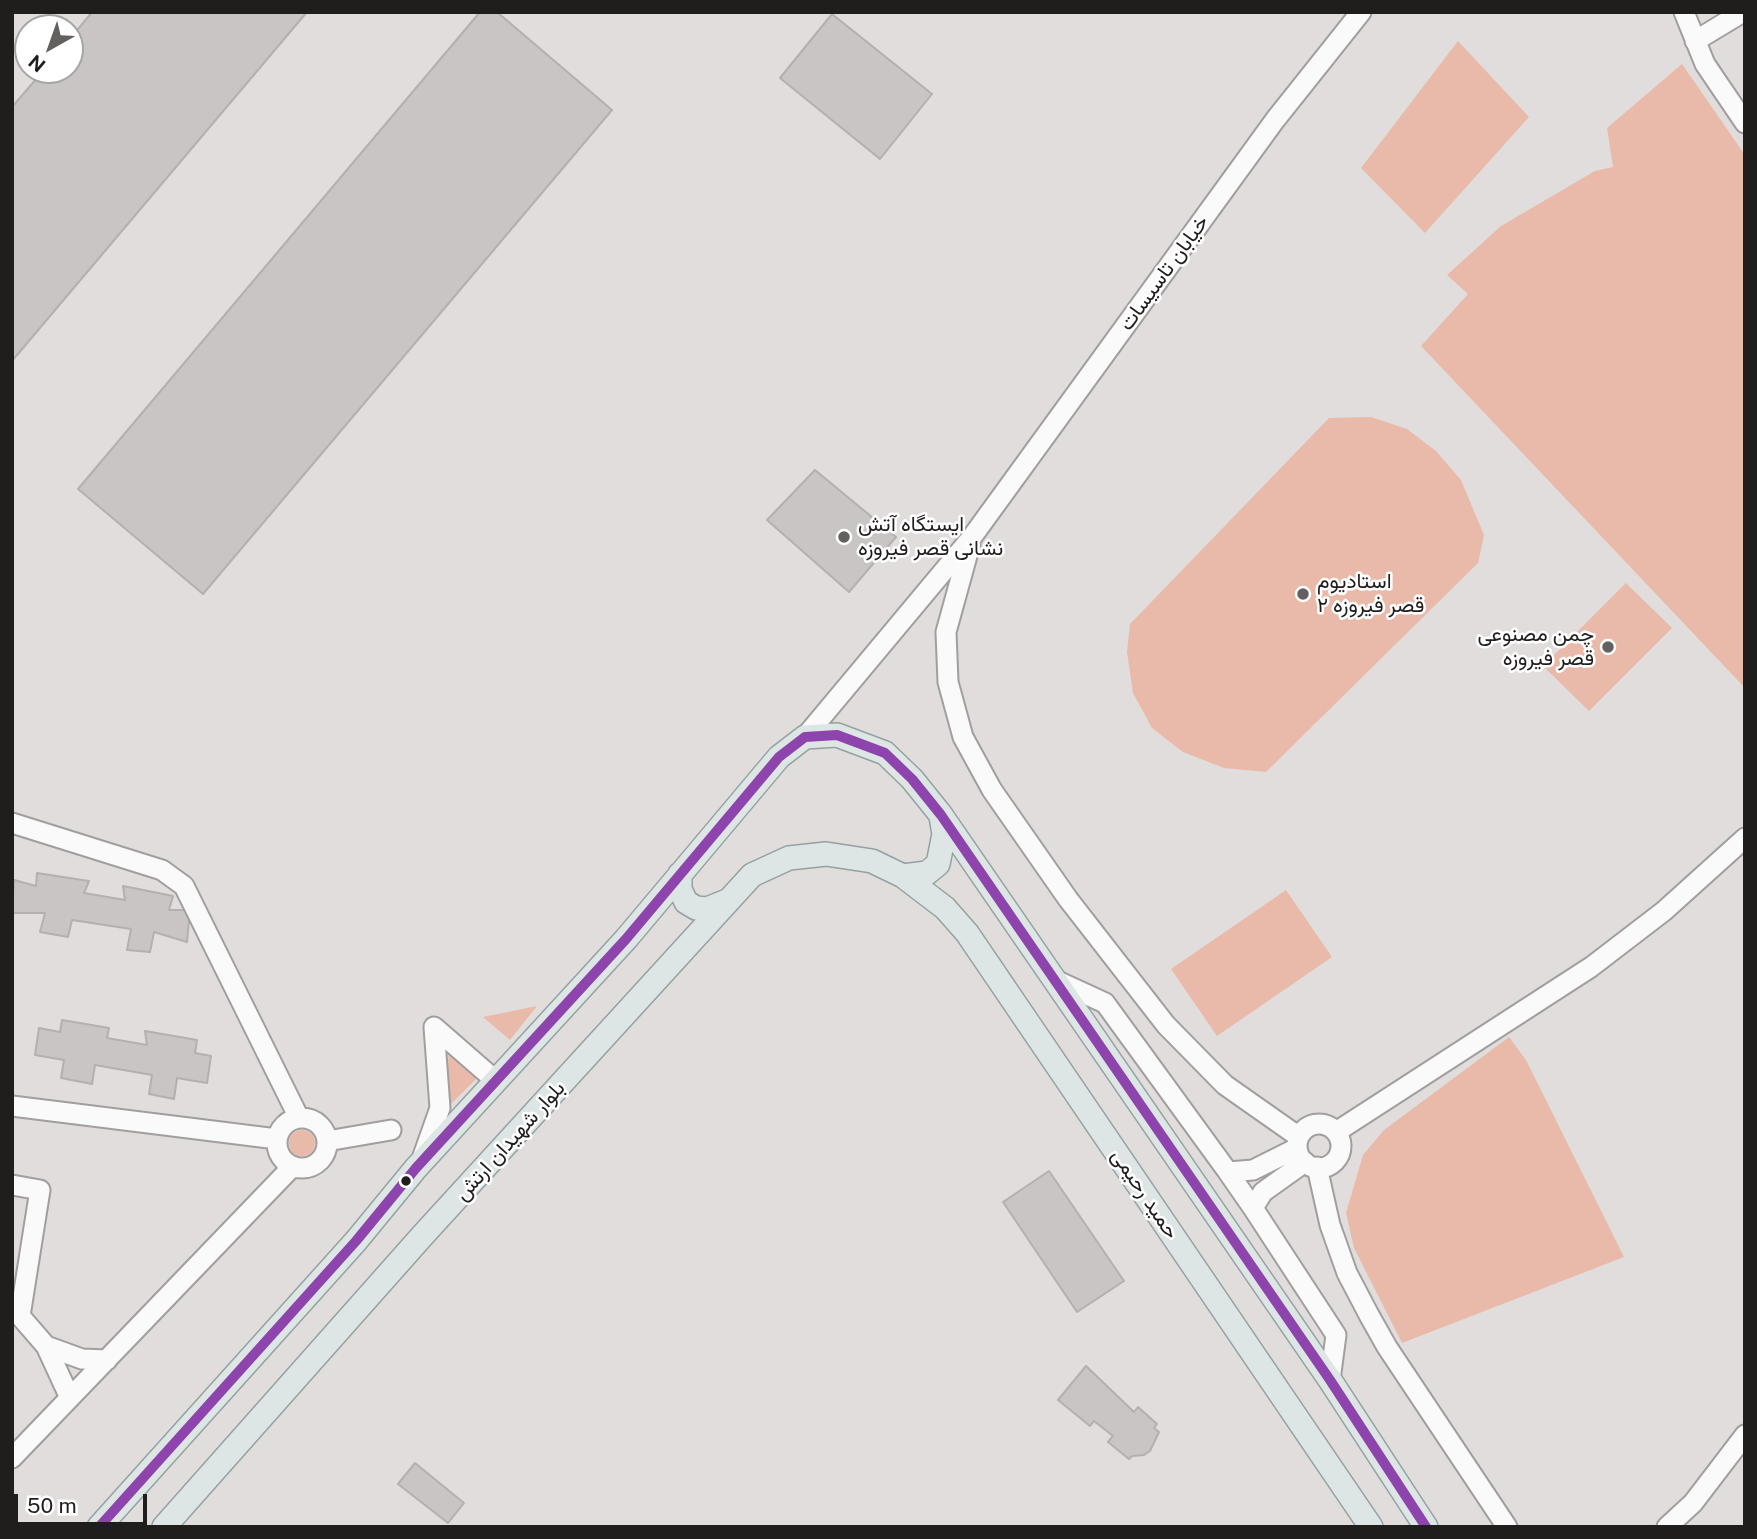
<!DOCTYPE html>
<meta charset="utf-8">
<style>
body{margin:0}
#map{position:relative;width:1757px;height:1539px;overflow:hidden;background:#e1dddc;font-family:"Public Sans",sans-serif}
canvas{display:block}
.frame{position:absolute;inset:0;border:14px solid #201d1d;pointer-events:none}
.north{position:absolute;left:14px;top:14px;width:70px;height:70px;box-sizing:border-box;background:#fff;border:2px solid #a6a5a5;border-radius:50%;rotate:220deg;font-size:19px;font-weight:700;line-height:28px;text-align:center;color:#201d1d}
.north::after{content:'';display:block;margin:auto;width:24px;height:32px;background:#646060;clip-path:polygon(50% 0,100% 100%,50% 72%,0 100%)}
.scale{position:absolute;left:14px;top:1494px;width:133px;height:32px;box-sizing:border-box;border:4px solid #201d1d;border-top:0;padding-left:9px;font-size:21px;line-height:24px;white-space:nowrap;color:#201d1d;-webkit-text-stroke:5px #fff;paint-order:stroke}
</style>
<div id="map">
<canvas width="1757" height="1539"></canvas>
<div class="frame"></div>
<div class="north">N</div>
<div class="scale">50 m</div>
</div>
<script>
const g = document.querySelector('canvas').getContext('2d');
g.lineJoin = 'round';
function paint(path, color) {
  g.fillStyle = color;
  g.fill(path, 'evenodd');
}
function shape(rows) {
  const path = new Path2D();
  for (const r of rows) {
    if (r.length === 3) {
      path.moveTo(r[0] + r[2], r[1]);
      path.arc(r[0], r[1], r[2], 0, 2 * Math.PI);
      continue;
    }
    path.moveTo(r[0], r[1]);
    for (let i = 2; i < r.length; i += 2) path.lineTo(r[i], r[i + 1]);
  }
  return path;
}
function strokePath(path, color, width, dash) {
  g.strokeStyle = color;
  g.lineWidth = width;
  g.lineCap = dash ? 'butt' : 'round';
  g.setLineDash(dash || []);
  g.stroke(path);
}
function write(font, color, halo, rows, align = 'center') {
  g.font = font + ' "Public Sans",Vazirmatn,sans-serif';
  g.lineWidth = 5;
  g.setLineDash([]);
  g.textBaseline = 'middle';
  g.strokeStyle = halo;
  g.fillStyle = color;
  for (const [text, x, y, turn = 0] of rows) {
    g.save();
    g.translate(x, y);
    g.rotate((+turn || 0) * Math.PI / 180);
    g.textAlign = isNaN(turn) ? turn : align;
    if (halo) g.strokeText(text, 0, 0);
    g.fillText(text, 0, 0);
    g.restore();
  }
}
const green = shape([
 [1458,41,1529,117,1425,233,1361,168],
 [1682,64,1745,155,1745,688,1421,346,1468,294,1447,275,1501,226,1595,171,1613,167,1607,128],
 [1371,417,1407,429,1436,451,1461,480,1484,535,1478,563,1266,772,1224,768,1183,752,1152,728,1133,693,1127,652,1130,624,1329,418],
 [1626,583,1672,628,1589,711,1543,666],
 [1286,890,1332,957,1217,1036,1171,969],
 [537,1006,510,1040,483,1017],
 [1509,1037,1526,1060,1624,1257,1402,1343,1354,1248,1346,1213,1363,1155,1384,1130],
 [449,1046,481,1074,446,1109],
 [302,1143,13]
]);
const building = shape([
 [92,12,307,12,12,361,12,107,44,70,70,70,70,39,92,12],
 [480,12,497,12,612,110,203,594,78,489,480,12],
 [832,14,932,94,880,159,780,78,832,14],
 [815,470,896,537,849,592,767,520,815,470],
 [37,873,89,881,84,893,125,900,123,886,173,896,169,910,190,910,187,942,154,932,150,952,127,950,131,929,72,920,68,937,40,932,45,913,12,913,14,880,36,886,37,873],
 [62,1020,109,1028,107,1038,147,1045,145,1031,197,1040,195,1053,211,1056,207,1083,177,1078,174,1099,149,1094,152,1075,95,1065,92,1084,61,1078,64,1060,35,1055,39,1028,60,1032,62,1020],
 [1049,1171,1124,1281,1077,1312,1003,1202,1049,1171],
 [1086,1366,1134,1412,1138,1407,1157,1424,1154,1428,1159,1432,1150,1451,1144,1455,1132,1456,1129,1459,1108,1442,1113,1436,1094,1421,1090,1426,1058,1400,1086,1366],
 [415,1463,464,1503,448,1523,398,1484,415,1463]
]);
const minor = shape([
 [1684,12,1705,64,1745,123],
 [1695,41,1743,12],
 [970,545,946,632,948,682,963,737,992,790,1068,899,1166,1025,1225,1085,1299,1137],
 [805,737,972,537,1275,120,1361,12],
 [12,823,162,870,184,886,299,1118],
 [1055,980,1105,1003,1228,1172,1253,1170,1297,1148],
 [434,1027,496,1081],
 [12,1106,277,1139],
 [302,1143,25],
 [1319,1146,22],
 [1336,1132,1591,967,1664,911,1745,838],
 [327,1141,391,1130],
 [423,1156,440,1108,434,1027],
 [1305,1162,1263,1192,1253,1208,1336,1335,1330,1380],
 [1317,1167,1330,1225,1347,1273,1369,1315,1387,1347,1507,1527],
 [1228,1172,1253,1208],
 [12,1185,40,1190,20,1316,46,1346,70,1398],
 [46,1346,82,1359,107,1360],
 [12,1458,293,1166],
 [1667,1527,1693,1503,1745,1435]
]);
const major = shape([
 [680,874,680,889,686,902,696,908,707,909,727,901],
 [903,876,927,873,938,864,944,834,941,816],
 [99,1527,356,1241,416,1168,626,939,779,757,805,737,837,735,885,753,912,779,941,815,1330,1380,1426,1527],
 [164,1527,423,1235,752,875,789,858,826,854,872,861,903,876,945,908,967,933,1371,1527]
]);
const bus1 = shape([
 [99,1527,356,1241,416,1168,626,939,779,757,805,737,837,735,885,753,912,779,941,815,1330,1380,1426,1527]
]);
const markers = [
 [844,537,7,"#646060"],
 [1303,594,7,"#646060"],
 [1608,647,7,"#646060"],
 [406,1181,6,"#201d1d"]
];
const streetNames = [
 ["خیابان تاسیسات",1164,273,-54],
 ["بلوار شهیدان ارتش",510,1141,-48],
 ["حمید رحیمی",1145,1194,56]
];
const poiNames = [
 ["ایستگاه آتش",858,525],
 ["نشانی قصر فیروزه",858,549],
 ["استادیوم",1317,582],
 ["قصر فیروزه ۲",1317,606],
 ["چمن مصنوعی",1594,635,"right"],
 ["قصر فیروزه",1594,659,"right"]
];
paint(green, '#e9baa9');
paint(building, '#c9c5c5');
strokePath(building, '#b3b0af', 2);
strokePath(minor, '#a19e9e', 23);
strokePath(major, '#93a2a0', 26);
strokePath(minor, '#fafafa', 19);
strokePath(major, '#dee6e5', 23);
strokePath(bus1, '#8e44ad', 10);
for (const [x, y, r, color] of markers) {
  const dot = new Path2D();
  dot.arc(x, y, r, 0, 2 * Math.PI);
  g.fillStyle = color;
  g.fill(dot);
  strokePath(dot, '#fff', 2.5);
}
write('21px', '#201d1d', '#fff', streetNames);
write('21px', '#201d1d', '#fff', poiNames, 'left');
</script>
